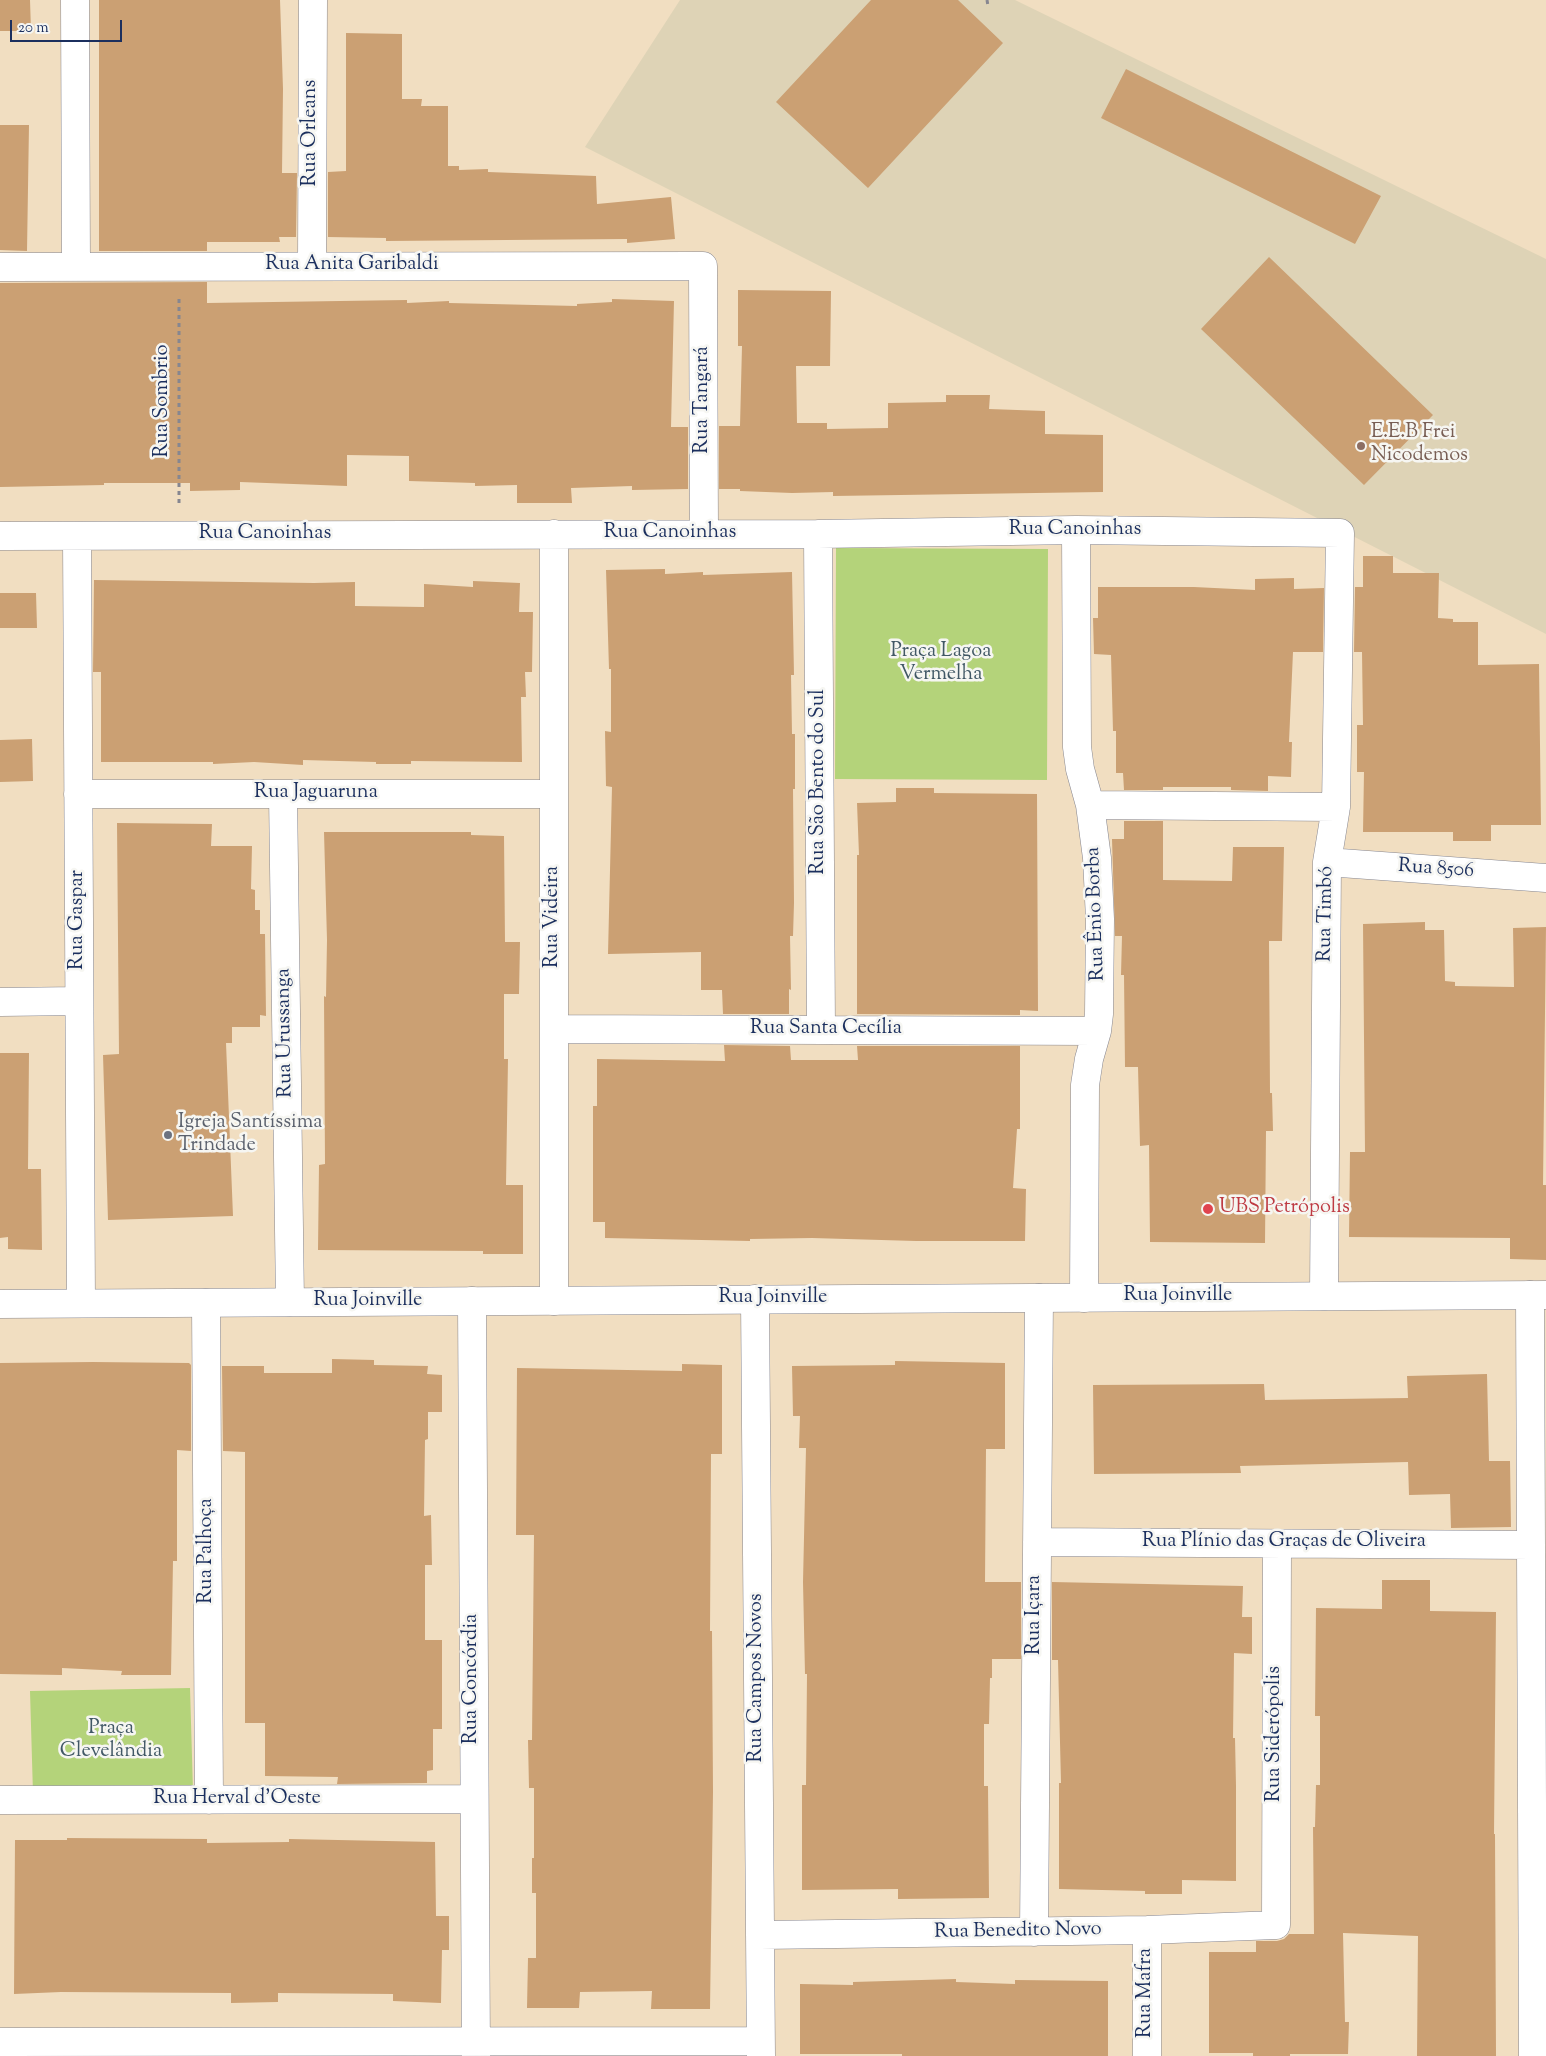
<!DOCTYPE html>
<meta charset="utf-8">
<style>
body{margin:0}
#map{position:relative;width:1546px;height:2056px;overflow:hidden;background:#f1dec1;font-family:"Sorts Mill Goudy",serif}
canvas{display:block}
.scale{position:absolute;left:10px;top:20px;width:112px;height:22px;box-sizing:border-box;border:2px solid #1b2f5e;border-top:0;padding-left:6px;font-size:15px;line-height:18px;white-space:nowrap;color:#1b2f5e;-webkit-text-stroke:4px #f6f6f2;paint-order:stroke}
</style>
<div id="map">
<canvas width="1546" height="2056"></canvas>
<div class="scale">20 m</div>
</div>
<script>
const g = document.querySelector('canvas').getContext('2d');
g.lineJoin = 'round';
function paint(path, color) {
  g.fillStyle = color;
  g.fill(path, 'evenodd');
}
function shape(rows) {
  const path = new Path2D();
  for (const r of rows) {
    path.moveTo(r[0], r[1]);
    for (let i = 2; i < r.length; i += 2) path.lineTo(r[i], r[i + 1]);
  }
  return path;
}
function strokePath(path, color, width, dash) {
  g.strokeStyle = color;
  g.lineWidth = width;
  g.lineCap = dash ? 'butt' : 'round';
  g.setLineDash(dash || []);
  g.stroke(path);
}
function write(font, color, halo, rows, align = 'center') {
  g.font = font + ' "Sorts Mill Goudy",serif';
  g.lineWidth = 5;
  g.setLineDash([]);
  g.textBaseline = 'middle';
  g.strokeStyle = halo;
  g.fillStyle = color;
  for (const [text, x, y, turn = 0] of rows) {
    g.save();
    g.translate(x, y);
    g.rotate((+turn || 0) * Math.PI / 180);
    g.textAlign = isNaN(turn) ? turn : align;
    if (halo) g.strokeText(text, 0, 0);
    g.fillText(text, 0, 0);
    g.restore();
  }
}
const built = shape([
 [680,0,1015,0,1546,259,1546,634,585,147]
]);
const green = shape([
 [836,548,1048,549,1047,780,835,779],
 [190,1688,193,1791,33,1794,30,1691]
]);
const building = shape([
 [0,0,30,0,31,31,0,31],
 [99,0,280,0,283,89,282,173,297,173,296,237,279,237,280,242,207,242,207,251,99,251],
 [871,0,958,0,1003,43,868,188,776,102],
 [346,33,402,34,402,99,422,99,421,106,448,106,448,166,459,166,459,170,488,169,488,172,596,176,597,204,671,197,675,239,627,243,627,239,386,241,386,238,328,237,328,172,346,171],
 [1126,69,1381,196,1355,244,1101,118],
 [0,125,29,125,27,251,0,250],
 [1269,257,1433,415,1364,485,1201,329],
 [207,282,207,303,407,300,407,303,449,301,449,303,577,306,577,304,612,302,612,299,674,301,671,427,688,427,688,489,632,490,632,486,571,488,572,503,517,503,517,485,475,486,475,483,409,481,409,456,347,455,347,486,240,482,240,490,190,491,190,483,104,483,104,485,0,487,0,283],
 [738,290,831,291,830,366,796,366,797,423,827,423,827,429,888,428,888,403,946,402,946,395,990,395,989,409,1045,411,1045,434,1103,435,1103,492,833,496,833,492,792,493,740,491,740,489,719,489,719,426,740,426,742,346,738,346],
 [1363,556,1393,556,1393,573,1439,573,1438,618,1453,619,1453,622,1478,622,1478,665,1539,664,1541,825,1491,825,1491,841,1453,841,1453,832,1363,832,1364,772,1357,772,1357,725,1363,725,1362,652,1354,652,1355,587,1363,587],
 [665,569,665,574,703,572,703,575,792,572,794,675,791,675,792,734,795,734,795,789,793,789,794,903,793,936,790,936,791,990,789,989,789,1014,723,1014,722,990,701,990,701,952,608,954,612,787,606,786,605,731,611,732,611,669,609,669,606,570],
 [1294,578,1294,589,1324,588,1323,652,1293,652,1289,742,1292,742,1291,777,1268,776,1268,791,1231,790,1231,787,1163,787,1163,790,1124,790,1123,773,1116,773,1116,731,1113,731,1111,655,1094,654,1093,618,1098,618,1098,587,1194,587,1255,590,1255,579],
 [94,580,314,583,355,582,355,606,424,607,424,584,473,587,473,581,520,583,519,612,533,612,532,672,525,672,526,697,521,697,522,762,411,761,411,764,376,764,376,762,303,760,303,765,254,762,213,764,213,762,101,762,101,672,93,672],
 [0,593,36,593,37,628,0,628],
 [32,739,33,781,0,782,0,740],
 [896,788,934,788,934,793,1037,794,1038,1011,1020,1010,1020,1015,857,1014,857,855,859,855,857,803,896,802],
 [1124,821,1163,821,1163,880,1232,881,1233,847,1284,847,1282,941,1269,941,1270,1093,1272,1093,1273,1131,1266,1131,1265,1243,1150,1242,1149,1145,1140,1146,1138,1067,1125,1067,1124,975,1121,975,1122,936,1115,936,1112,839,1124,839],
 [117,823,212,824,211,846,252,846,251,889,255,890,255,910,260,910,260,934,265,934,266,1016,260,1015,260,1027,232,1027,232,1043,226,1043,233,1216,108,1220,103,1055,119,1054],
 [324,832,471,832,471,835,504,836,505,942,520,942,519,994,504,994,504,1059,508,1059,506,1185,523,1185,523,1254,483,1254,483,1251,318,1250,319,1165,325,1164,324,996,326,997,327,940],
 [1425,922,1425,930,1444,930,1445,981,1455,982,1455,986,1514,987,1513,928,1546,927,1543,1185,1546,1185,1546,1260,1510,1259,1510,1238,1349,1237,1350,1152,1365,1152,1363,924],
 [724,1045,790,1046,791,1060,858,1060,857,1046,1020,1046,1020,1129,1017,1129,1013,1188,1026,1189,1025,1241,916,1241,812,1238,750,1239,750,1241,605,1238,605,1222,593,1222,593,1106,597,1106,597,1059,725,1061],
 [0,1053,29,1053,28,1169,41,1169,42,1250,8,1249,8,1237,0,1238],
 [332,1359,374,1360,374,1365,428,1366,427,1374,442,1375,442,1412,428,1412,428,1439,425,1440,424,1516,431,1515,432,1565,425,1565,425,1640,442,1640,442,1729,433,1729,433,1770,427,1771,427,1783,337,1784,338,1777,265,1776,265,1723,245,1723,245,1452,223,1451,222,1366,264,1366,264,1373,332,1373],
 [895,1361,1005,1363,1005,1449,986,1449,985,1582,1021,1582,1021,1659,992,1659,992,1678,990,1678,989,1724,984,1724,984,1786,988,1786,989,1898,898,1899,898,1889,802,1890,802,1785,806,1785,807,1674,805,1674,803,1582,806,1448,799,1448,800,1416,793,1416,792,1366,895,1365],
 [93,1362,189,1363,191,1365,191,1451,177,1450,177,1561,173,1561,171,1675,121,1675,122,1671,62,1668,62,1675,0,1674,0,1363],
 [682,1364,722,1365,722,1454,711,1454,710,1631,712,1631,713,1792,710,2009,651,2009,652,1991,580,1992,579,2008,527,2008,528,1958,536,1958,536,1893,532,1893,532,1858,534,1858,534,1788,529,1788,528,1740,532,1740,534,1535,516,1535,517,1368,682,1371],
 [1487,1374,1489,1461,1510,1461,1511,1527,1451,1528,1450,1494,1409,1495,1408,1462,1240,1466,1241,1473,1094,1474,1093,1385,1264,1384,1265,1400,1408,1398,1407,1376],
 [1382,1580,1430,1580,1430,1611,1496,1612,1494,1834,1495,1834,1496,2056,1417,2056,1418,1936,1343,1933,1345,2022,1349,2022,1348,2054,1290,2054,1290,2056,1253,2056,1253,2053,1209,2053,1209,1952,1256,1952,1256,1941,1277,1941,1284,1939,1289,1934,1314,1934,1313,1827,1315,1827,1316,1785,1320,1785,1320,1716,1315,1716,1316,1608,1382,1609],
 [1052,1582,1243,1586,1242,1617,1252,1617,1252,1654,1234,1653,1233,1738,1235,1738,1236,1786,1236,1881,1182,1880,1182,1894,1145,1894,1145,1891,1059,1889,1059,1783,1061,1783,1058,1660,1052,1660],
 [67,1838,207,1839,207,1843,289,1842,289,1839,435,1842,436,1916,449,1916,449,1950,442,1950,441,2003,393,2001,393,1994,278,1993,278,2002,231,2003,231,1993,61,1992,14,1994,15,1840,67,1840],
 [956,1979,956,1982,1015,1984,1015,1980,1108,1981,1108,2056,902,2056,902,2054,800,2054,800,1984,853,1985,853,1982]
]);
const path = shape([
 [987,0,988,6],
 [179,503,179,299]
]);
const minor = shape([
 [75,0,76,266],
 [312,266,313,0],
 [0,267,703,266,704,534],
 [1076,530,1077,747,1080,769,1090,805,1097,858,1100,919,1099,1014,1097,1031,1089,1059,1085,1085,1084,1298],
 [554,534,554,1301],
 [818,534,821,1030],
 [0,536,818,534,1076,530,1340,533,1336,807,1327,862,1324,1296],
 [77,536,81,1303],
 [78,794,554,794],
 [283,794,290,1302],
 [1090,805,1336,807],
 [1327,862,1546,878],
 [0,1002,79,1001],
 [554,1029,1097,1031],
 [1530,1295,1533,2056],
 [755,1299,761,2056],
 [472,1301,476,2056],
 [206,1303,209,1800],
 [1037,1542,1531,1545],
 [0,1800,474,1799],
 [1034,1932,1039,1298],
 [760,1935,1147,1930,1276,1925,1277,1544],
 [0,2042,760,2041],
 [1147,2056,1147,1930]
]);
const tertiary = shape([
 [0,1304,1546,1295]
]);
const markers = [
 [1361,446,5,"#8d6e63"],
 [168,1135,5,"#6b7280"],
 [1208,1209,6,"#e0444e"]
];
const streetNames = [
 ["Rua Orleans",312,133,-90],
 ["Rua Anita Garibaldi",352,266],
 ["Rua Tangará",704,400,-90],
 ["Rua Sombrio",164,401,-90],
 ["Rua Canoinhas",1075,531],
 ["Rua Canoinhas",670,534],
 ["Rua Canoinhas",265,535],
 ["Rua São Bento do Sul",820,782,-90],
 ["Rua Jaguaruna",316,794],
 ["Rua 8506",1436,870,4],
 ["Rua Ênio Borba",1097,914,-92],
 ["Rua Timbó",1327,914,-89],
 ["Rua Videira",554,917,-90],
 ["Rua Gaspar",79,920,-90],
 ["Rua Santa Cecília",826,1030],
 ["Rua Urussanga",286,1033,-91],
 ["Rua Joinville",1178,1297],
 ["Rua Joinville",773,1299],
 ["Rua Joinville",368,1302],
 ["Rua Plínio das Graças de Oliveira",1284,1543],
 ["Rua Palhoça",208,1551,-90],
 ["Rua Içara",1036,1615,-90],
 ["Rua Campos Novos",758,1678,-90],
 ["Rua Concórdia",473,1679,-90],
 ["Rua Siderópolis",1276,1734,-90],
 ["Rua Herval d'Oeste",237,1800],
 ["Rua Benedito Novo",1018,1932,-1],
 ["Rua Mafra",1147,1993,-90]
];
const educationNames = [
 ["E.E.B Frei",1371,434],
 ["Nicodemos",1371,457]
];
const parkNames = [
 ["Praça Lagoa",941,653],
 ["Vermelha",941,676],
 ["Praça",111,1730],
 ["Clevelândia",111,1753]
];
const worshipNames = [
 ["Igreja Santíssima",178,1124],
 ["Trindade",178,1147]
];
const healthNames = [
 ["UBS Petrópolis",1219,1209]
];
paint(built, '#ded3b6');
paint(green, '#b4d37a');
paint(building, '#cba073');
strokePath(minor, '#868690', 29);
strokePath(tertiary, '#868690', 29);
strokePath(path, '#868690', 3, [4, 4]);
strokePath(minor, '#fff', 28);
strokePath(tertiary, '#fff', 28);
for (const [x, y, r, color] of markers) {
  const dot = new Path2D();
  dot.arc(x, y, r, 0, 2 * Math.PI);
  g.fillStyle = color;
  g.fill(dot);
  strokePath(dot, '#f6f6f2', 2);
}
write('20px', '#1b2f5e', '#f6f6f2', streetNames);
write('20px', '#785e54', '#f6f6f2', educationNames, 'left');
write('20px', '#415865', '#f6f6f2', parkNames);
write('20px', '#5b616d', '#f6f6f2', worshipNames, 'left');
write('20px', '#be3a42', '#f6f6f2', healthNames, 'left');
</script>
